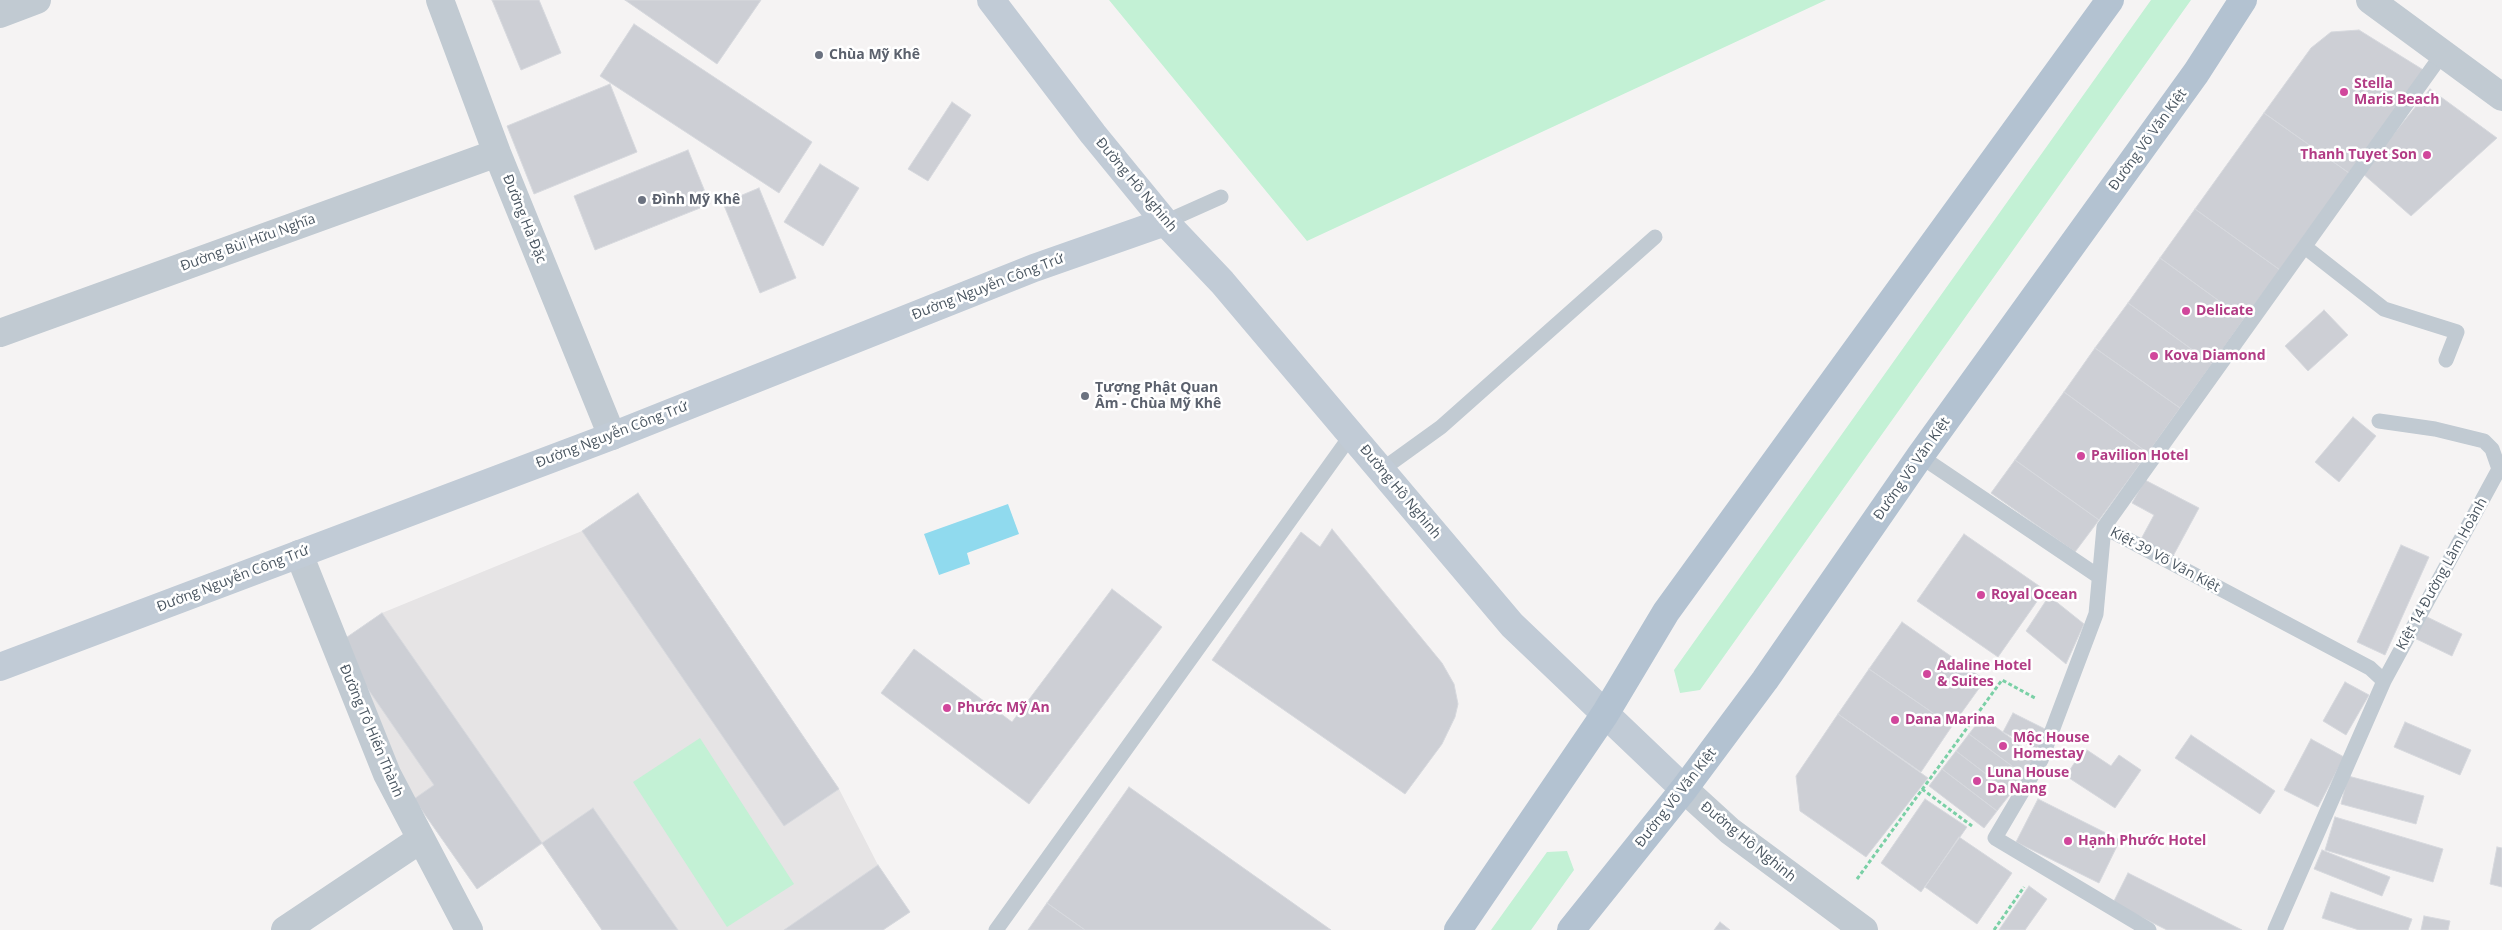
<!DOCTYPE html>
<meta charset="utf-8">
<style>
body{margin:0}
canvas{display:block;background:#f5f3f3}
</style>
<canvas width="2502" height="930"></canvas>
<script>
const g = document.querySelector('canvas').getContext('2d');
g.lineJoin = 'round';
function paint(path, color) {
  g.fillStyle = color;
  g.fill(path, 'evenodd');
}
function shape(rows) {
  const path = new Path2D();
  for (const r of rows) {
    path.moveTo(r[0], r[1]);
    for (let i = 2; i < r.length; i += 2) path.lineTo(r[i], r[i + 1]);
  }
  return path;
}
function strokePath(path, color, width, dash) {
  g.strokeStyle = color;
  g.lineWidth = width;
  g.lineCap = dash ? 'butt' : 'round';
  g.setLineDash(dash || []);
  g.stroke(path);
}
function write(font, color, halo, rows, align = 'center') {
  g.font = font + ' "Open Sans",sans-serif';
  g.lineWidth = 5;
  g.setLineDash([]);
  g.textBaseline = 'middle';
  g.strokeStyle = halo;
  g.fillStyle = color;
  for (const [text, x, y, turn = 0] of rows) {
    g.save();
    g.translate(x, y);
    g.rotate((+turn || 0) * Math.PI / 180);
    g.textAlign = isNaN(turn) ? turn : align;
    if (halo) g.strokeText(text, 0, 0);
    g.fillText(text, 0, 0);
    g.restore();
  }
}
const education = shape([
 [638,493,839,789,878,865,910,912,883,930,602,930,542,844,477,889,414,799,337,644,382,613,582,531]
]);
const green = shape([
 [1109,0,1826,0,1307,241],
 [2151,0,2191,0,1700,690,1680,693,1674,670],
 [700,738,794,884,727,927,633,782],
 [1567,851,1574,870,1531,930,1491,930,1547,852]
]);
const water = shape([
 [1008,504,1019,534,967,553,970,564,939,575,924,534]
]);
const building = shape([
 [492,0,539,0,561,53,521,70,492,0],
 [625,0,761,0,717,64,625,0],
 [634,24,812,142,779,193,600,76,634,24],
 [2359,30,2425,71,2349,173,2264,113,2311,48,2331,32,2359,30],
 [610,84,637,152,534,194,507,126,610,84],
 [2430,89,2497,138,2411,216,2362,173,2430,89],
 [952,102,971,115,928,181,908,169,952,102],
 [2264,113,2349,173,2280,270,2195,209,2264,113],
 [688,150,710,204,595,250,574,196,688,150],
 [820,164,859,188,823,246,784,222,820,164],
 [759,188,796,278,760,293,723,203,759,188],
 [2195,209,2280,270,2244,319,2160,258,2195,209],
 [2160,258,2244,319,2212,364,2128,303,2160,258],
 [2128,303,2212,364,2180,408,2095,348,2128,303],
 [2324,310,2348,335,2308,371,2285,346,2324,310],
 [2095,348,2180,408,2148,453,2064,392,2095,348],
 [2064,392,2148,453,2099,520,2015,460,2064,392],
 [2353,417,2376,436,2339,482,2315,462,2353,417],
 [2015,460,2099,520,2075,552,1991,493,2015,460],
 [2145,480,2199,508,2172,558,2140,541,2154,515,2132,503,2145,480],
 [638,493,839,789,784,826,582,531,638,493],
 [1332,529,1442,663,1454,684,1458,704,1455,717,1442,744,1405,794,1212,660,1301,532,1320,547,1332,529],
 [1964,534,2045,590,1998,657,1917,601,1964,534],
 [2401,545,2429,557,2385,655,2357,642,2401,545],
 [1112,589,1162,627,1029,804,881,693,914,649,1012,722,1112,589],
 [2049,596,2084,624,2066,664,2026,631,2049,596],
 [382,613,542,843,477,889,414,799,434,785,337,644,382,613],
 [2419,613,2462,634,2452,656,2408,635,2419,613],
 [1902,622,1985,680,1952,726,1869,669,1902,622],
 [1869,669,1952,726,1921,772,1838,714,1869,669],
 [2345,682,2369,695,2346,735,2323,721,2345,682],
 [2013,713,2047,730,2037,749,2003,732,2013,713],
 [1838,714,1928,778,1866,857,1800,811,1796,776,1838,714],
 [1982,717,2037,757,2024,775,1969,734,1982,717],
 [2405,722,2471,750,2460,775,2394,747,2405,722],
 [1969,734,2024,775,2011,793,1956,751,1969,734],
 [2191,735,2275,791,2260,814,2175,758,2191,735],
 [2311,739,2344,757,2318,807,2284,790,2311,739],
 [2084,748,2111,766,2119,755,2141,770,2115,808,2066,776,2084,748],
 [1956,751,2011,793,1997,811,1942,769,1956,751],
 [1942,769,1997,811,1984,828,1929,786,1942,769],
 [2348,776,2424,796,2416,824,2341,804,2348,776],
 [1129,787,1331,930,1085,930,1047,903,1129,787],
 [1925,799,1967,827,1921,892,1881,863,1925,799],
 [2038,799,2120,840,2099,883,2016,842,2038,799],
 [593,808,678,930,602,930,542,843,593,808],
 [2335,817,2443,849,2433,882,2325,850,2335,817],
 [1959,837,2012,873,1977,924,1925,887,1959,837],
 [2497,847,2502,848,2502,887,2490,884,2497,847],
 [2322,850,2390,877,2382,896,2314,869,2322,850],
 [878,865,910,912,883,930,784,930,878,865],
 [2128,873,2242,930,2167,930,2113,903,2128,873],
 [2029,886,2047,899,2025,930,1999,930,2029,886],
 [2331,892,2412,919,2408,930,2359,930,2322,918,2331,892],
 [1047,903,1085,930,1028,930,1047,903],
 [2424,916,2450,921,2448,930,2421,930,2424,916],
 [1720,922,1730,930,1714,930,1720,922]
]);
const path = shape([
 [1922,789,1972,826],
 [1857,879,2002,680,2035,698],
 [1994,930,2024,887]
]);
const lane = shape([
 [1165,222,1221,197],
 [2305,247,2384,309,2457,332,2446,360],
 [2379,421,2435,429,2484,441,2492,449,2499,469],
 [1920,456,2098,576],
 [1380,471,1441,427,1655,237],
 [2104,527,2370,668,2384,681,2275,930],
 [2384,681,2499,469,2502,471],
 [996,930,1352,434],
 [2149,930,1995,838,2041,760,2096,614,2104,527,2443,53]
]);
const street = shape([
 [440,0,497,153,612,436],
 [2370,0,2502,97],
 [0,14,37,0],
 [0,333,497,153],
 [299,554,387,774,469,930],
 [1684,789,1730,831,1864,930],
 [285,930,421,839]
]);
const secondary = shape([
 [991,0,1093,134,1165,222,1222,282,1512,625,1684,789],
 [0,667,612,436,1034,268,1165,222]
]);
const primary = shape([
 [1458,930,1605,714,1666,612,2110,0],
 [1571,930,1684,789,1765,680,1920,456,2196,73,2243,0]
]);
const markers = [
 [819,55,5,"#6b7280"],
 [2344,92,5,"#d1479c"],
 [2427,155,5,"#d1479c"],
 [642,200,5,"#6b7280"],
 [2186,311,5,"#d1479c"],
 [2154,356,5,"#d1479c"],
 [1085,396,5,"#6b7280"],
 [2081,456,5,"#d1479c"],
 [1981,595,5,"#d1479c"],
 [1927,674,5,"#d1479c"],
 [947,708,5,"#d1479c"],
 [1895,720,5,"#d1479c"],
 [2003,746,5,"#d1479c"],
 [1977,781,5,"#d1479c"],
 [2068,841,5,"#d1479c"]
];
const worshipNames = [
 ["Chùa Mỹ Khê",829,55],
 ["Đình Mỹ Khê",652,200],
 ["Tượng Phật Quan",1095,388],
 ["Âm - Chùa Mỹ Khê",1095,404]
];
const hotelNames = [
 ["Stella",2354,84],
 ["Maris Beach",2354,100],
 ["Thanh Tuyet Son",2417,155,"right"],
 ["Delicate",2196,311],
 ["Kova Diamond",2164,356],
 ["Pavilion Hotel",2091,456],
 ["Royal Ocean",1991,595],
 ["Adaline Hotel",1937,666],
 ["& Suites",1937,682],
 ["Phước Mỹ An",957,708],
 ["Dana Marina",1905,720],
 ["Mộc House",2013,738],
 ["Homestay",2013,754],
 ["Luna House",1987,773],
 ["Da Nang",1987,789],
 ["Hạnh Phước Hotel",2078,841]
];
const streetNames = [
 ["Đường Võ Văn Kiệt",2148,140,-54],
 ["Đường Hồ Nghinh",1136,185,50],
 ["Đường Hà Đặc",524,219,68],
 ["Đường Bùi Hữu Nghĩa",248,243,-20],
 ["Đường Nguyễn Công Trứ",988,287,-21],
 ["Đường Nguyễn Công Trứ",612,435,-21],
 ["Đường Võ Văn Kiệt",1912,469,-55],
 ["Đường Hồ Nghinh",1400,492,50],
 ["Kiệt 39 Võ Văn Kiệt",2165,560,28],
 ["Kiệt 14 Đường Lâm Hoành",2442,574,-61],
 ["Đường Nguyễn Công Trứ",233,579,-21],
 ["Đường Tô Hiến Thành",371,731,67],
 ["Đường Võ Văn Kiệt",1676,798,-52],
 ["Đường Hồ Nghinh",1748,842,39]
];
paint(education, '#e6e4e5');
paint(green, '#c3f1d5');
paint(water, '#90daee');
paint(building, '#cdcfd5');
strokePath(building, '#d7d9de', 1);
strokePath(path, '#7ad0a6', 3, [4, 2.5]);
strokePath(lane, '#c1cad2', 15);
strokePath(street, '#c1cad2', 28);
strokePath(secondary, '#c1cbd6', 28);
strokePath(primary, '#b3c2d1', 28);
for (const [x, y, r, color] of markers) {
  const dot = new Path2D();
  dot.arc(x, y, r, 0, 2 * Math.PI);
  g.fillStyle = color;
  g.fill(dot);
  strokePath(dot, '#fff', 2);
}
write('bold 14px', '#5b616d', '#fff', worshipNames, 'left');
write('bold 14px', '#b23c85', '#fff', hotelNames, 'left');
write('14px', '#4a5661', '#fff', streetNames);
</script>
